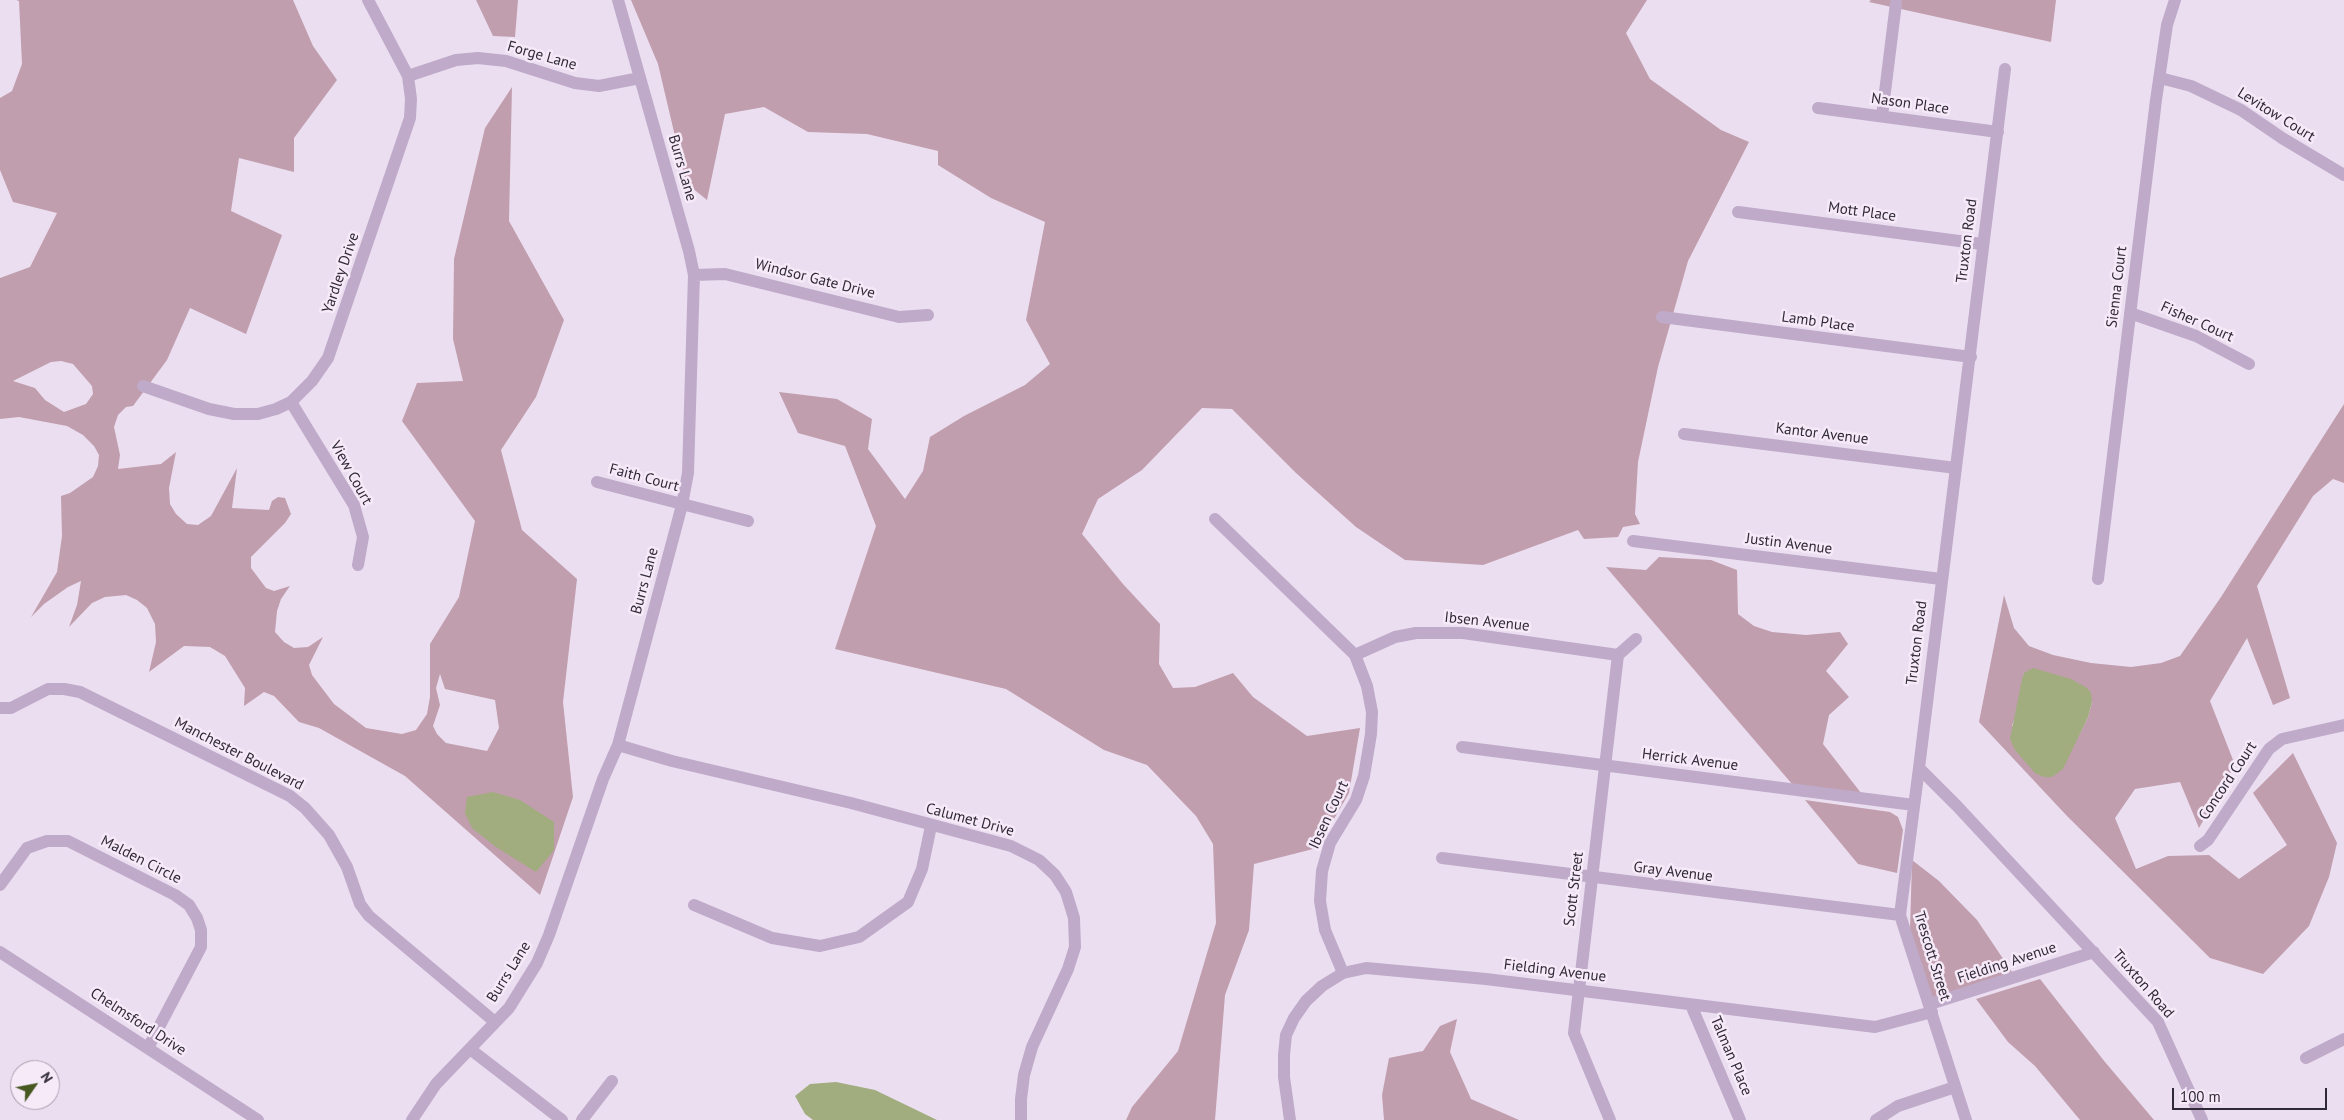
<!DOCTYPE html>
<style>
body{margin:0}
#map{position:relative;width:2344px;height:1120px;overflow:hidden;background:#ecdef1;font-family:"PT Sans",sans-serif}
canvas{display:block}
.north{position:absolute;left:10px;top:1060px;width:50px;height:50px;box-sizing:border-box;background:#f6eaf9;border:1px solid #a79dab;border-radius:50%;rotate:57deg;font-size:14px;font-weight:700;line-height:20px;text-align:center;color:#302937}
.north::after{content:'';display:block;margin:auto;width:18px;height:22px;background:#475720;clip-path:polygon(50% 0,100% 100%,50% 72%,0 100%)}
.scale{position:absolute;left:2172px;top:1088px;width:155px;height:22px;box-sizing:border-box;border:2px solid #302937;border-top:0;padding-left:6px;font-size:15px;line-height:18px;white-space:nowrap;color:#302937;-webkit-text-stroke:4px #f6eaf9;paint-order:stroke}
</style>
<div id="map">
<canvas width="2344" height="1120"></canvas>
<div class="north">N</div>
<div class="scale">100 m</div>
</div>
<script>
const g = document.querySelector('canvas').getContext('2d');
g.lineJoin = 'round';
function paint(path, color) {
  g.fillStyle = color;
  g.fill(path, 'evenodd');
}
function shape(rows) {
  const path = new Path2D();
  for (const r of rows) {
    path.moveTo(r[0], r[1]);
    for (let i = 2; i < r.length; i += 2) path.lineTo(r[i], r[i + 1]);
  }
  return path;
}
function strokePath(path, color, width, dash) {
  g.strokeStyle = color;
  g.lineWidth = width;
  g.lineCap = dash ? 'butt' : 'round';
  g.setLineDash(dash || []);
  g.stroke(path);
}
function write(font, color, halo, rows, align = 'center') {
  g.font = font + ' "PT Sans",sans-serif';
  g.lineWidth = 5;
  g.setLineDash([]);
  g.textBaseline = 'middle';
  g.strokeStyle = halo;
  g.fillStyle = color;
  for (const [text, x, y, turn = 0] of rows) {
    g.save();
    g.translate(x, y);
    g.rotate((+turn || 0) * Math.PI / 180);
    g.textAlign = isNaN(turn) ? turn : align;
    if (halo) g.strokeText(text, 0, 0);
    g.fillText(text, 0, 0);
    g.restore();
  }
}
const green = shape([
 [16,0,293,0,313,46,337,80,294,138,294,172,239,158,231,211,282,235,246,334,190,308,167,360,133,406,126,407,118,415,114,427,120,455,118,469,161,464,176,452,169,488,170,504,176,514,187,524,198,525,211,516,237,468,232,508,269,510,272,501,278,497,285,498,291,514,285,523,251,557,251,568,266,588,274,591,290,586,281,599,277,611,275,632,284,642,294,648,308,647,323,637,309,665,312,675,334,704,366,728,402,734,416,730,427,714,430,697,430,644,459,597,475,521,402,421,417,383,463,381,453,339,454,259,485,128,512,87,509,221,564,320,536,397,501,450,522,530,577,579,563,702,573,797,540,895,405,776,319,728,299,722,274,696,264,692,244,706,245,688,225,656,210,647,184,646,149,672,156,642,155,624,147,608,137,600,126,595,105,597,92,603,69,627,77,605,81,581,68,587,44,604,31,617,57,572,62,536,61,496,70,493,93,477,98,466,99,455,94,446,83,435,67,426,19,417,0,419,0,278,30,267,57,213,13,202,0,170,0,98,12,91,22,64,19,1],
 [61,361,73,364,92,386,93,394,86,404,64,412,45,400,35,388,13,381,51,362],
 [440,674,445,689,495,700,499,728,487,751,446,743,437,734,433,726,440,705,436,688],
 [476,0,518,0,515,37,493,36],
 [631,0,1647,0,1626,33,1650,79,1721,130,1749,142,1688,261,1658,367,1638,462,1635,514,1640,524,1623,527,1618,537,1584,539,1578,530,1483,565,1405,560,1356,527,1296,473,1232,409,1202,408,1142,470,1098,499,1082,534,1123,584,1160,624,1159,664,1173,688,1195,687,1233,673,1253,697,1307,736,1360,728,1349,793,1317,848,1254,864,1249,930,1225,995,1215,1120,1126,1120,1132,1107,1178,1051,1216,923,1213,844,1196,816,1147,765,1104,750,1006,689,835,649,876,526,845,446,798,433,779,392,837,399,872,419,868,449,905,499,923,471,930,437,964,416,1025,385,1050,364,1026,320,1045,222,991,198,938,165,938,151,867,134,808,132,764,107,725,114,707,200,686,183,658,64],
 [1871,0,2056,0,2051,42,1869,2],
 [2344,404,2344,483,2333,479,2313,496,2257,586,2290,698,2273,705,2247,638,2210,701,2235,765,2199,828,2180,782,2135,789,2115,818,2136,869,2168,856,2209,855,2239,879,2287,845,2253,793,2293,753,2337,843,2329,877,2309,926,2263,974,2210,958,2067,816,1979,722,2004,595,2014,628,2029,646,2053,655,2091,663,2131,667,2161,663,2180,656,2221,597],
 [2024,673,2092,702,2088,717,2077,739,2012,726,2016,714],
 [1659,557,1711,560,1737,570,1738,614,1754,626,1772,632,1806,635,1840,632,1848,644,1826,671,1849,697,1829,715,1823,744,1861,793,1792,784,1606,567,1646,570],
 [1805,800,1890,812,1898,817,1903,830,1897,873,1858,864],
 [1912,860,1939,881,1977,920,2012,972,1933,1001,1910,931],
 [2040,979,2105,1062,2154,1120,2080,1120,2035,1066,2008,1042,1976,999],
 [1457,1019,1450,1052,1471,1099,1519,1120,1384,1120,1382,1095,1389,1058,1423,1051,1440,1026]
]);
const water = shape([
 [2033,668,2071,679,2087,688,2091,693,2092,702,2088,717,2063,769,2052,777,2044,777,2035,773,2015,750,2010,739,2022,679,2024,673],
 [493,792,520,800,554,822,554,850,536,872,496,847,472,828,465,813,467,797],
 [836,1082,875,1090,937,1120,813,1120,805,1114,795,1096,810,1084]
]);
const minor = shape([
 [2005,69,1919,768,1957,806,2158,1022,2202,1120],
 [408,76,456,60,478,58,506,61,575,83,599,86,640,78],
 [2160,78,2191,86,2241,110,2282,138,2344,175],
 [1818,108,1998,132],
 [1882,116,1896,3],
 [1738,212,1982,244],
 [694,275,725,274,899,317,928,315],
 [2130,313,2196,336,2249,364],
 [1662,317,1971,357],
 [143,386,209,409,234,414,258,414,276,409,291,402,312,381,328,358,410,118,411,99,408,76,368,0],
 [291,402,354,505,363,537,358,565],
 [1684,434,1956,468],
 [597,482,748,521],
 [1215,519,1355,655,1367,686,1372,712,1371,734,1364,776,1356,800,1330,843,1322,871,1320,901,1325,930,1343,973],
 [1633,541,1941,579],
 [2098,579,2156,100,2167,25,2175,0],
 [1355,655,1395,637,1416,633,1463,633,1618,655],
 [1618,655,1636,639],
 [0,708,11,708,48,689,64,689,80,692,290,796,305,808,329,835,347,867,360,904,369,916,495,1022],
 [618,745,672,761,851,803,1011,846,1039,860,1055,875,1066,892,1074,918,1075,947,1068,969,1032,1047,1024,1075,1021,1099,1021,1120],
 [1462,747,1914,805],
 [1919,768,1900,915,1966,1120],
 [2200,846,2208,840,2269,749,2282,739,2344,725],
 [1442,858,1900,915],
 [0,885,27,848,47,841,68,841,175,895,189,905,197,918,201,930,201,947,148,1048],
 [694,905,772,938,820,946,859,937,908,902,922,869,931,826],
 [0,952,258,1120],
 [1930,1004,2094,952],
 [1691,1005,1740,1120],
 [470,1049,562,1120],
 [2306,1058,2344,1039],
 [412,1120,436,1084,509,1008,537,963,549,935,603,779,618,745,682,505,688,473,694,275,689,251,618,0],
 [582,1120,612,1081],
 [1290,1120,1284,1077,1284,1055,1286,1035,1294,1018,1306,1001,1322,986,1343,973,1366,968,1486,979,1875,1027,1932,1012],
 [1610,1120,1574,1033,1618,655],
 [1876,1120,1898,1106,1955,1087]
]);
const streetNames = [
 ["Forge Lane",542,56,16],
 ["Nason Place",1910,104,8],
 ["Levitow Court",2276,115,32],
 ["Burrs Lane",682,168,74],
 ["Mott Place",1862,212,8],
 ["Truxton Road",1967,241,-83],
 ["Yardley Drive",341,273,-71],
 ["Windsor Gate Drive",815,279,14],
 ["Sienna Court",2117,287,-83],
 ["Lamb Place",1818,322,8],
 ["Fisher Court",2197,322,24],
 ["Kantor Avenue",1822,434,7],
 ["View Court",351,473,61],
 ["Faith Court",644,478,15],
 ["Justin Avenue",1789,544,7],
 ["Burrs Lane",645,581,-75],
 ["Ibsen Avenue",1487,622,6],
 ["Truxton Road",1917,643,-83],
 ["Manchester Boulevard",239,754,27],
 ["Herrick Avenue",1690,760,7],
 ["Concord Court",2228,781,-56],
 ["Ibsen Court",1329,815,-65],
 ["Calumet Drive",970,820,15],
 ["Malden Circle",141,860,27],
 ["Gray Avenue",1673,872,7],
 ["Scott Street",1574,889,-83],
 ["Trescott Street",1932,956,73],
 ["Fielding Avenue",2007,963,-18],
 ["Fielding Avenue",1555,971,7],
 ["Burrs Lane",509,972,-58],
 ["Truxton Road",2143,984,49],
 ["Chelmsford Drive",138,1022,33],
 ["Talman Place",1731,1056,67]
];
paint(green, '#c09ead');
paint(water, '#a1ad7e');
strokePath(minor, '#bfaac9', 12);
write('15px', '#302937', '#f6eaf9', streetNames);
</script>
